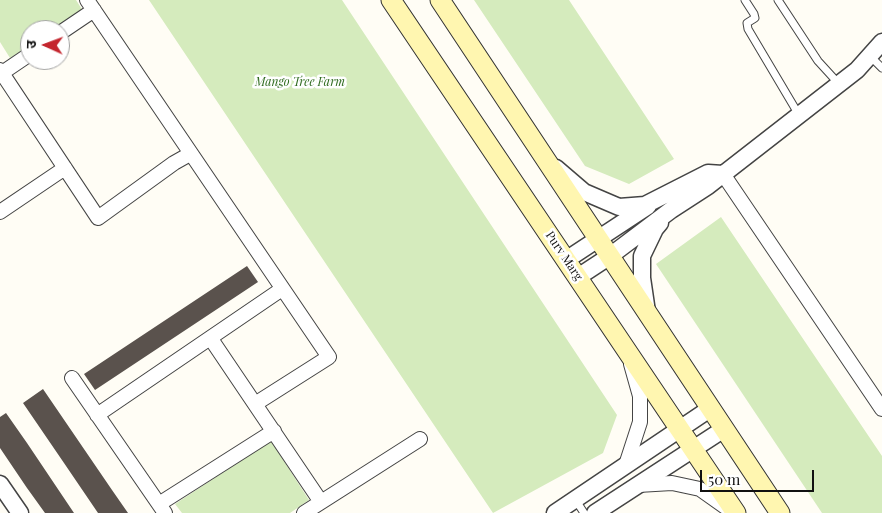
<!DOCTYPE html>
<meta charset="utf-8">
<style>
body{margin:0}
#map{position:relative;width:882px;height:513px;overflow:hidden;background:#fffdf5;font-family:"Playfair Display","Noto Sans Devanagari",serif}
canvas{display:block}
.north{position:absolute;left:20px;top:20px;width:50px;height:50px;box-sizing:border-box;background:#fff;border:1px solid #a0a0a0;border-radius:50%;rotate:272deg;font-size:14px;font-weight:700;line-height:20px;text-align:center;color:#111}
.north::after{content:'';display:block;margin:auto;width:18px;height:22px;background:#c4262e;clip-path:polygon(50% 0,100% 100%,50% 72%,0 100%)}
.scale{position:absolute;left:700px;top:470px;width:114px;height:22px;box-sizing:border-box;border:2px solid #111;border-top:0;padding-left:6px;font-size:15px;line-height:18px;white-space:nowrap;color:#111;-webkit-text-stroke:4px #fff;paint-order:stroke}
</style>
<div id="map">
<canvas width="882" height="513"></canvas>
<div class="north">उ</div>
<div class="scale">50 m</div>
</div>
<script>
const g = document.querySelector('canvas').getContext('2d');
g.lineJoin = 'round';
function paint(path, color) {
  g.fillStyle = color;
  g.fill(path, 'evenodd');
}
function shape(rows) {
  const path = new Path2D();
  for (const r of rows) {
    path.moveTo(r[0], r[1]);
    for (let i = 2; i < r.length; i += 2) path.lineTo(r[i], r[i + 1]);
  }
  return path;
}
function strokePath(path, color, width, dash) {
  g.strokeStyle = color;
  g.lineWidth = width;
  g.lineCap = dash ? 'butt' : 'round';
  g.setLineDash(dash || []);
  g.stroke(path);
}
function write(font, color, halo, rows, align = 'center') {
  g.font = font + ' "Playfair Display",serif';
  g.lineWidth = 5;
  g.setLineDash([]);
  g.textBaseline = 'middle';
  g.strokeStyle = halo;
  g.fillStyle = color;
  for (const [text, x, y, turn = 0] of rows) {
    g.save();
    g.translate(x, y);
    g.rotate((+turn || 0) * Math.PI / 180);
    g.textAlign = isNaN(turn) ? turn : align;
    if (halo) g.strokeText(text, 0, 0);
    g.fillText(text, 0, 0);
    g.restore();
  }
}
const green = shape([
 [0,0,76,0,83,11,53,30,30,30,30,45,10,58,0,42],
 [149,0,342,0,617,415,603,453,493,513],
 [474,0,569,0,674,159,629,184,585,166],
 [721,217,882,456,882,513,822,513,656,264],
 [271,441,309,500,290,513,182,513,175,504]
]);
const building = shape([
 [247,266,258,282,95,390,84,374],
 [43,389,112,490,128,513,98,513,64,463,23,403],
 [6,413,27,443,74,513,45,513,27,488,0,448,0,417]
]);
const service = shape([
 [745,0,754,14,755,18,747,23,748,29,799,115],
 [778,0,818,61,839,84],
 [870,56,882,68],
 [575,499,584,513]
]);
const minor = shape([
 [87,0,329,357,255,404],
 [60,33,94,10],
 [0,70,98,218,174,163,190,154],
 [2,73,30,54],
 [723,174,882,409],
 [0,212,65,168],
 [211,339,321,502],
 [72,378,165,513],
 [97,415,282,289],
 [626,465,640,422,640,396,631,364],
 [638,485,672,483,700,489,731,511],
 [159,504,274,431],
 [304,513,420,439]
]);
const tertiary = shape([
 [556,168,584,192,619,207,645,205,708,173,723,174],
 [566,260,648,206],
 [578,277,610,256,671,210,708,186,857,70,882,42],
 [647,312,642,278,642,256,655,229,660,223],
 [0,484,20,513],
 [555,513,711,408],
 [595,513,724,429]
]);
const secondary = shape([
 [391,0,736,513],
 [440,0,780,513]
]);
const parkNames = [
 ["Mango Tree Farm",300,82]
];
const streetNames = [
 ["Purv Marg",564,256,56]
];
paint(green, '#d5ebbd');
paint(building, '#5a524d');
strokePath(service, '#444', 9);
strokePath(minor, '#444', 16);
strokePath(tertiary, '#444', 19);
strokePath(secondary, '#333', 21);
strokePath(service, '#fff', 7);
strokePath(minor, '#fff', 14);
strokePath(tertiary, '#fff', 16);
strokePath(secondary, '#fff6b0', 19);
write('italic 12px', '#2f6b1f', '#fff', parkNames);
write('12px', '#111', '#fff', streetNames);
</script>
